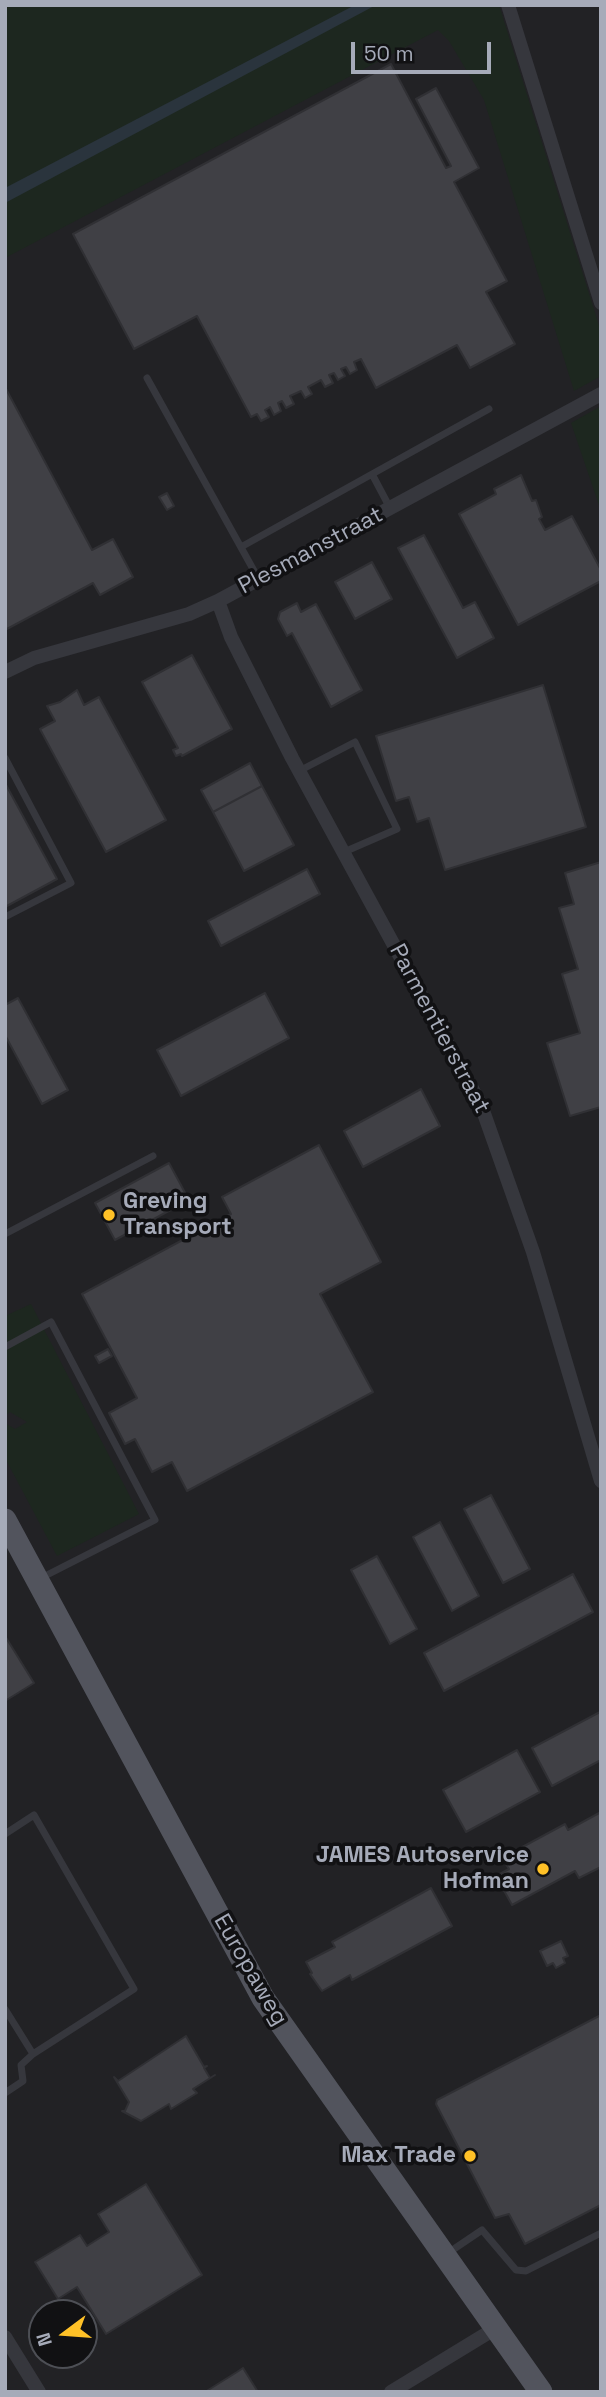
<!DOCTYPE html>
<style>
body{margin:0}
#map{position:relative;width:606px;height:2397px;overflow:hidden;background:#161618;font-family:"Space Grotesk",sans-serif}
canvas{display:block}
.frame{position:absolute;inset:0;border:7px solid #a6abb9;pointer-events:none}
.north{position:absolute;left:28px;top:2299px;width:70px;height:70px;box-sizing:border-box;background:#111113;border:2px solid #4d4f55;border-radius:50%;rotate:254deg;font-size:19px;font-weight:700;line-height:28px;text-align:center;color:#a6abb9}
.north::after{content:'';display:block;margin:auto;width:24px;height:32px;background:#ffc127;clip-path:polygon(50% 0,100% 100%,50% 72%,0 100%)}
.scale{position:absolute;left:351px;top:42px;width:140px;height:32px;box-sizing:border-box;border:4px solid #a6abb9;border-top:0;padding-left:9px;font-size:21px;line-height:24px;white-space:nowrap;color:#a6abb9;-webkit-text-stroke:5px #111113;paint-order:stroke}
</style>
<div id="map">
<canvas width="606" height="2397"></canvas>
<div class="frame"></div>
<div class="north">N</div>
<div class="scale">50 m</div>
</div>
<script>
const g = document.querySelector('canvas').getContext('2d');
g.lineJoin = 'round';
function paint(path, color) {
  g.fillStyle = color;
  g.fill(path, 'evenodd');
}
function shape(rows) {
  const path = new Path2D();
  for (const r of rows) {
    path.moveTo(r[0], r[1]);
    for (let i = 2; i < r.length; i += 2) path.lineTo(r[i], r[i + 1]);
  }
  return path;
}
function strokePath(path, color, width, dash) {
  g.strokeStyle = color;
  g.lineWidth = width;
  g.lineCap = dash ? 'butt' : 'round';
  g.setLineDash(dash || []);
  g.stroke(path);
}
function write(font, color, halo, rows, align = 'center') {
  g.font = font + ' "Space Grotesk",sans-serif';
  g.lineWidth = 7;
  g.setLineDash([]);
  g.textBaseline = 'middle';
  g.strokeStyle = halo;
  g.fillStyle = color;
  for (const [text, x, y, turn = 0] of rows) {
    g.save();
    g.translate(x, y);
    g.rotate((+turn || 0) * Math.PI / 180);
    g.textAlign = isNaN(turn) ? turn : align;
    if (halo) g.strokeText(text, 0, 0);
    g.fillText(text, 0, 0);
    g.restore();
  }
}
const built = shape([
 [480,5,601,5,601,2392,5,2392,5,252],
 [42,2313,84,2313,84,2355,42,2355]
]);
const green = shape([
 [5,5,499,5,601,332,601,376,574,391,484,100,449,41,438,30,5,258],
 [601,406,601,511,571,423],
 [31,1304,139,1514,57,1556,5,1458,5,1423,15,1429,27,1422,10,1412,5,1416,5,1316]
]);
const water = shape([
 [355,5,376,5,5,203,5,188]
]);
const building = shape([
 [391,64,446,168,451,166,416,99,436,88,479,168,454,182,507,281,486,292,515,344,470,368,457,345,376,388,361,359,354,362,357,370,350,374,346,367,341,369,345,376,338,380,334,373,329,375,333,383,325,387,321,380,308,387,312,394,305,398,301,391,290,396,294,404,286,408,282,401,278,403,281,411,274,415,270,407,265,410,269,417,261,421,257,414,251,417,197,316,134,349,73,234,391,64],
 [5,387,92,550,113,539,133,577,100,595,93,583,5,630,5,387],
 [521,475,532,501,536,500,542,517,539,519,545,530,572,516,601,570,601,581,518,625,459,514,496,494,494,489,521,475],
 [167,493,174,506,167,510,159,497,167,493],
 [424,535,463,608,475,602,494,638,457,658,398,548,424,535],
 [372,562,392,599,355,619,335,582,372,562],
 [297,603,301,612,316,604,362,690,331,707,292,633,287,636,278,619,280,612,297,603],
 [192,655,232,729,182,756,181,754,176,756,173,750,178,748,142,682,192,655],
 [543,685,586,827,445,870,429,818,417,822,409,797,396,801,376,736,543,685],
 [77,690,84,705,99,697,166,820,106,852,40,729,55,721,47,706,60,702,77,690],
 [250,763,262,786,213,812,201,790,250,763],
 [5,783,57,879,5,907,5,783],
 [262,786,294,845,244,871,213,812,262,786],
 [601,862,601,1107,570,1116,547,1043,580,1033,562,974,578,969,559,908,574,904,565,873,601,862],
 [307,869,320,894,221,946,208,921,307,869],
 [265,993,289,1038,181,1096,157,1050,265,993],
 [18,998,68,1090,42,1104,5,1035,5,1005,18,998],
 [421,1089,440,1126,363,1167,344,1131,421,1089],
 [319,1145,381,1262,320,1294,373,1392,187,1491,172,1462,152,1472,135,1439,125,1444,109,1413,137,1398,82,1294,231,1214,222,1197,319,1145],
 [169,1163,189,1200,115,1240,95,1203,169,1163],
 [108,1349,112,1356,99,1363,95,1356,108,1349],
 [491,1495,530,1569,503,1583,464,1509,491,1495],
 [440,1522,479,1596,452,1611,413,1537,440,1522],
 [377,1556,417,1629,390,1644,351,1570,377,1556],
 [573,1574,593,1612,444,1691,424,1653,573,1574],
 [5,1636,34,1683,5,1701,5,1636],
 [600,1712,601,1760,552,1786,532,1748,600,1712],
 [517,1750,540,1792,466,1832,443,1790,517,1750],
 [601,1812,601,1867,579,1878,575,1871,512,1905,496,1876,509,1869,502,1858,565,1824,568,1830,601,1812],
 [431,1888,452,1926,352,1980,350,1975,322,1991,310,1974,312,1973,306,1962,335,1947,332,1942,431,1888],
 [561,1941,568,1956,563,1958,565,1963,556,1968,553,1963,547,1966,540,1951,561,1941],
 [601,2015,601,2205,525,2244,509,2214,495,2218,436,2104,437,2100,601,2015],
 [186,2036,204,2067,207,2066,204,2068,210,2078,215,2075,193,2089,197,2093,171,2109,169,2104,141,2121,122,2111,125,2111,129,2102,114,2077,118,2081,186,2036],
 [146,2184,202,2275,106,2334,77,2287,58,2299,35,2262,80,2235,87,2246,109,2232,98,2214,146,2184],
 [243,2368,258,2392,205,2392,237,2372,243,2368]
]);
const lane = shape([
 [147,378,258,578],
 [372,474,390,508],
 [241,547,489,409],
 [5,758,71,883,5,917],
 [299,771,355,742,397,829,344,852],
 [5,1234,153,1156],
 [5,1347,51,1322,155,1520,41,1578],
 [5,1834,34,1815,134,1989,33,2054,5,2009],
 [5,2093,23,2081,21,2065,33,2054],
 [448,2253,482,2230,516,2270,526,2271,601,2233]
]);
const street = shape([
 [508,5,601,303],
 [218,601,231,637,292,758,481,1105,533,1252,601,1481],
 [5,672,34,658,189,614,218,601,601,394],
 [5,2337,39,2392],
 [391,2392,496,2328]
]);
const primary = shape([
 [5,1520,263,1998,541,2392]
]);
const markers = [
 [109,1215,7,"#ffc127"],
 [543,1869,7,"#ffc127"],
 [470,2156,7,"#ffc127"]
];
const streetNames = [
 ["Plesmanstraat",311,551,-28],
 ["Parmentierstraat",439,1029,62],
 ["Europaweg",250,1970,60]
];
const poiNames = [
 ["Greving",123,1202,"left"],
 ["Transport",123,1228,"left"],
 ["JAMES Autoservice",529,1856],
 ["Hofman",529,1882],
 ["Max Trade",456,2156]
];
paint(built, '#222225');
paint(green, '#1d271f');
paint(water, '#2a343d');
paint(building, '#404045');
strokePath(building, '#303034', 2);
strokePath(lane, '#36373d', 7);
strokePath(street, '#36373d', 14);
strokePath(primary, '#52545d', 23);
for (const [x, y, r, color] of markers) {
  const dot = new Path2D();
  dot.arc(x, y, r, 0, 2 * Math.PI);
  g.fillStyle = color;
  g.fill(dot);
  strokePath(dot, '#111113', 2.5);
}
write('23px', '#a6abb9', '#111113', streetNames);
write('bold 23px', '#a6abb9', '#111113', poiNames, 'right');
</script>
